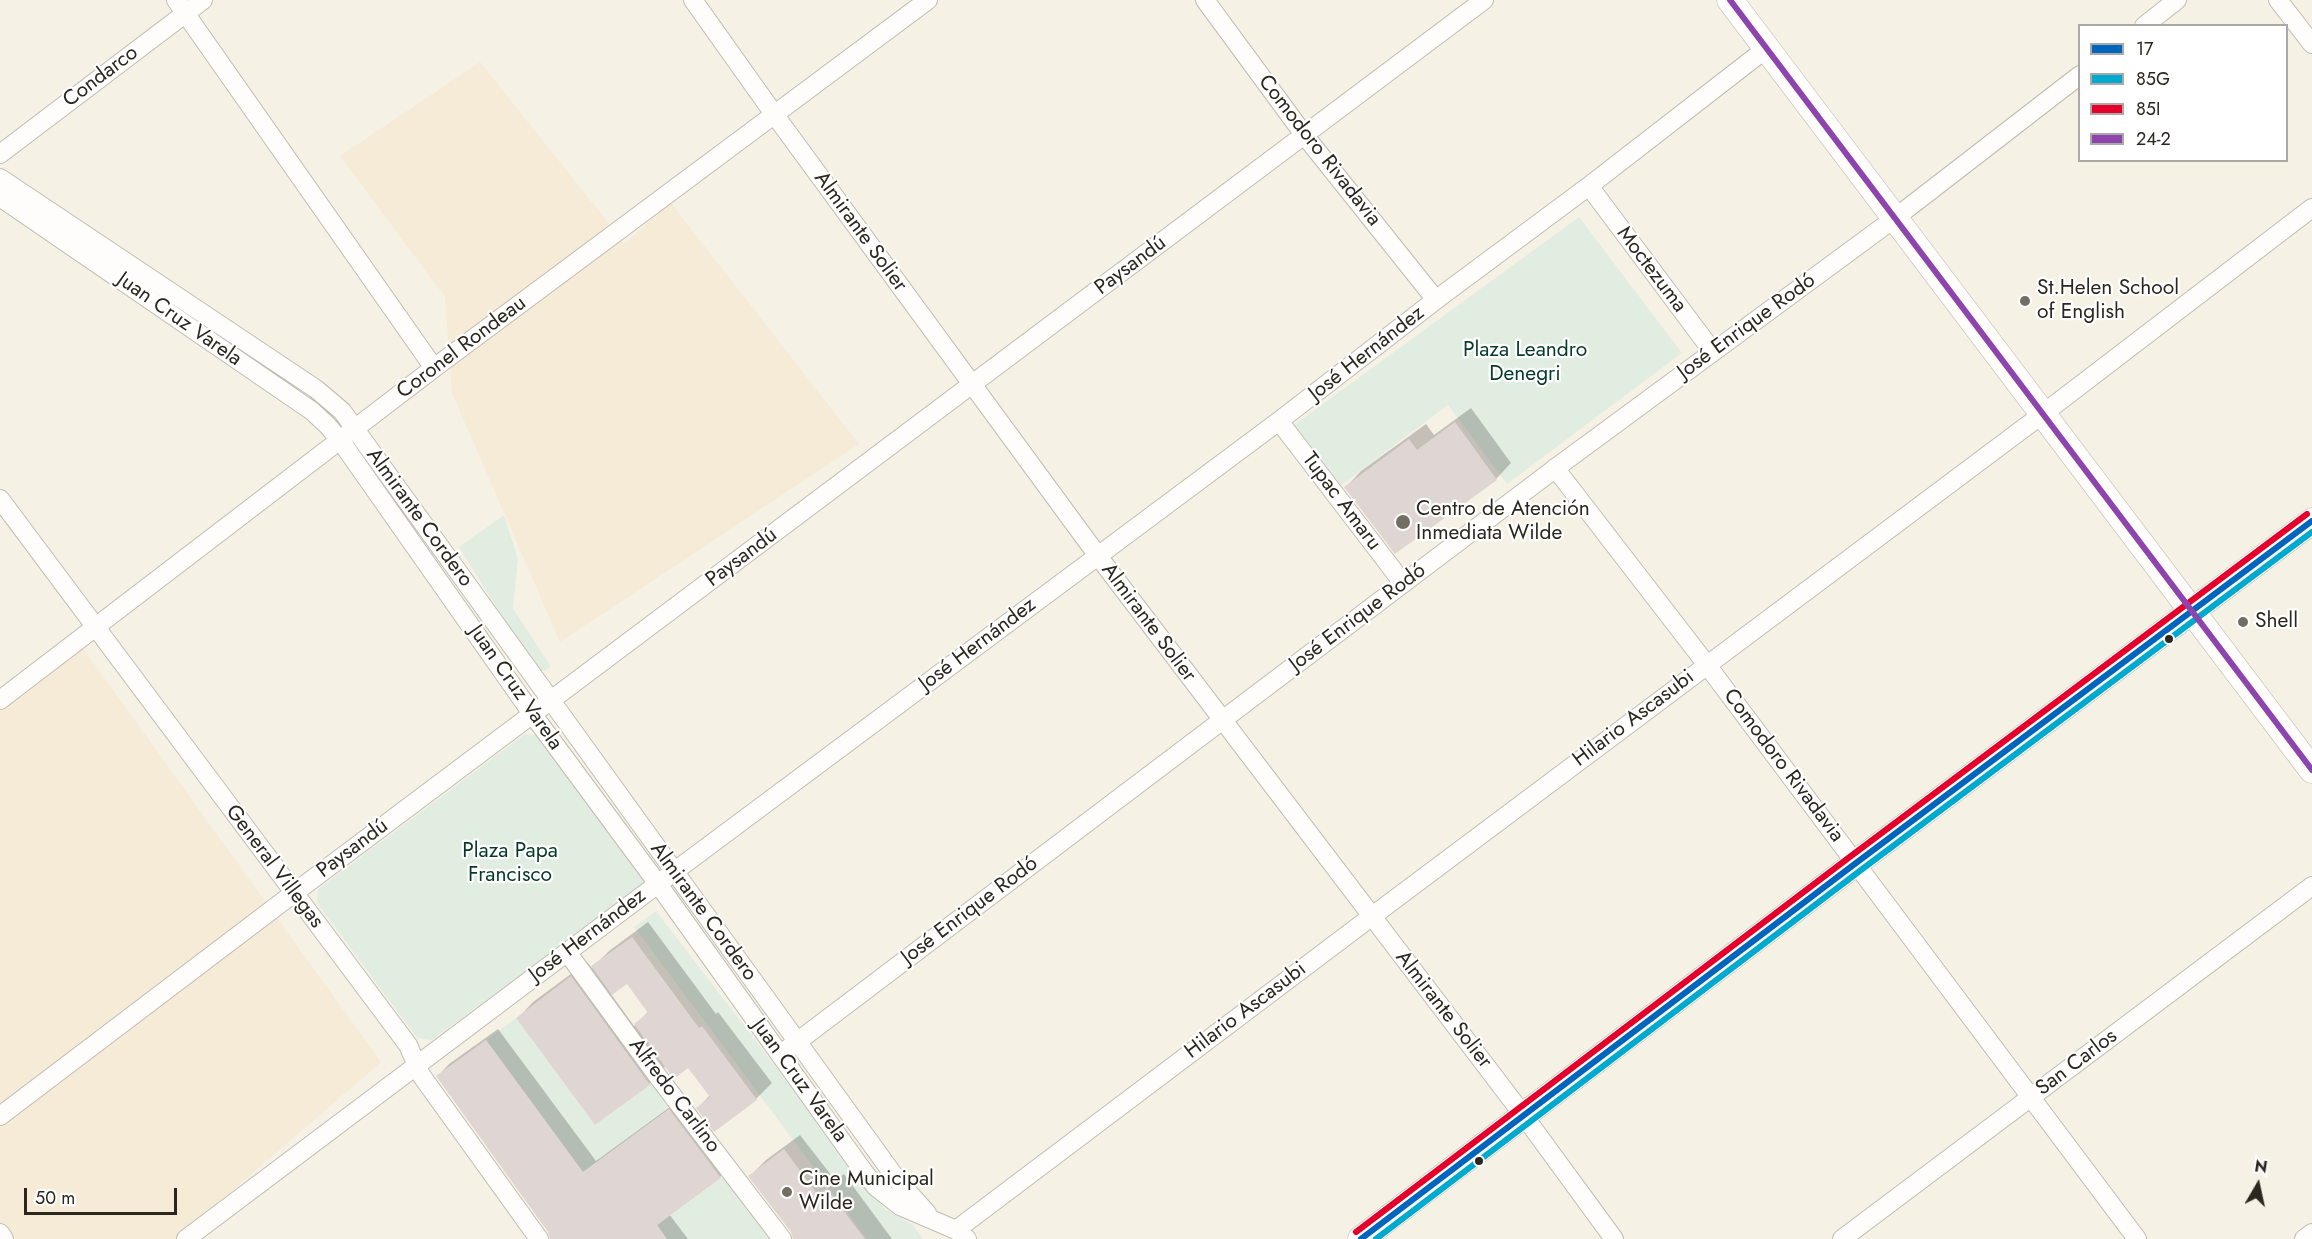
<!DOCTYPE html>
<meta charset="utf-8">
<style>
body{margin:0}
#map{position:relative;width:2312px;height:1239px;overflow:hidden;background:#f6f1e5;font-family:Jost,sans-serif}
canvas{display:block}
.legend{position:absolute;left:2078px;top:24px;width:210px;height:138px;box-sizing:border-box;background:#fff;border:2px solid #aaa9a5;margin:0;padding:8px 10px;list-style:none;font-size:18px;color:#2b271e}
.legend li{display:flex;align-items:center;gap:12px;height:30px}
.legend b{width:30px;border:2px solid #aaa9a5}
.north{position:absolute;left:2228px;top:1155px;width:60px;height:60px;-webkit-text-stroke:4px #fff;paint-order:stroke;rotate:9deg;font-size:16px;font-weight:700;line-height:24px;text-align:center;color:#2b271e}
.north::after{content:'';display:block;margin:auto;width:21px;height:27px;background:#2b271e;clip-path:polygon(50% 0,100% 100%,50% 72%,0 100%)}
.scale{position:absolute;left:24px;top:1188px;width:153px;height:27px;box-sizing:border-box;border:3px solid #2b271e;border-top:0;padding-left:8px;font-size:18px;line-height:21px;white-space:nowrap;color:#2b271e;-webkit-text-stroke:4px #fff;paint-order:stroke}
</style>
<div id="map">
<canvas width="2312" height="1239"></canvas>
<ul class="legend">
<li><b style="height:8px;background:#0065bd"></b>17</li>
<li><b style="height:8px;background:#00a9ce"></b>85G</li>
<li><b style="height:8px;background:#e4002b"></b>85I</li>
<li><b style="height:8px;background:#8e44ad"></b>24-2</li>
</ul>
<div class="north">N</div>
<div class="scale">50 m</div>
</div>
<script>
const g = document.querySelector('canvas').getContext('2d');
g.lineJoin = 'round';
function paint(path, color) {
  g.fillStyle = color;
  g.fill(path, 'evenodd');
}
function shape(rows) {
  const path = new Path2D();
  for (const r of rows) {
    path.moveTo(r[0], r[1]);
    for (let i = 2; i < r.length; i += 2) path.lineTo(r[i], r[i + 1]);
  }
  return path;
}
function strokePath(path, color, width, dash) {
  g.strokeStyle = color;
  g.lineWidth = width;
  g.lineCap = dash ? 'butt' : 'round';
  g.setLineDash(dash || []);
  g.stroke(path);
}
function write(font, color, halo, rows, align = 'center') {
  g.font = font + ' Jost,sans-serif';
  g.lineWidth = 4.5;
  g.setLineDash([]);
  g.textBaseline = 'middle';
  g.strokeStyle = halo;
  g.fillStyle = color;
  for (const [text, x, y, turn = 0] of rows) {
    g.save();
    g.translate(x, y);
    g.rotate((+turn || 0) * Math.PI / 180);
    g.textAlign = isNaN(turn) ? turn : align;
    if (halo) g.strokeText(text, 0, 0);
    g.fillText(text, 0, 0);
    g.restore();
  }
}
const built = shape([
 [480,62,625,244,670,202,859,444,560,642,452,393,445,297,340,156],
 [79,643,381,1062,176,1239,0,1239,0,700]
]);
const green = shape([
 [1579,217,1682,353,1507,484,1448,405,1341,485,1294,425],
 [504,515,518,559,513,608,551,667,544,671,535,669,459,547],
 [525,734,541,736,647,882,432,1040,417,1038,317,903,318,889],
 [656,911,885,1209,913,1225,923,1239,867,1239,634,927],
 [516,1018,595,1125,651,1084,669,1109,583,1172,486,1040],
 [731,1171,782,1239,667,1239,657,1225]
]);
const shadow = shape([
 [1471,408,1511,463,1496,479,1346,487,1361,471,1426,424,1434,435],
 [648,922,716,1014,718,1012,772,1083,756,1099,698,1108,710,1095,689,1066,666,1066,649,1084,595,1123,518,1018,533,1002,587,962,592,968,609,951],
 [627,982,649,1011,634,1026,611,994],
 [498,1029,596,1161,681,1099,731,1165,720,1177,669,1214,688,1239,551,1239,550,1232,438,1076,449,1064],
 [800,1135,835,1180,844,1174,892,1239,794,1239,792,1231,750,1176,766,1160]
]);
const building = shape([
 [1455,422,1497,480,1395,554,1344,487,1409,439,1417,450],
 [632,937,699,1028,702,1026,757,1100,714,1132,696,1108,710,1097,688,1068,674,1079,634,1024,648,1013,627,984,612,995,591,966],
 [571,976,650,1085,595,1125,516,1018],
 [486,1040,583,1172,669,1109,721,1178,657,1225,667,1239,550,1239,548,1232,436,1076],
 [784,1149,818,1195,827,1189,865,1239,793,1239,791,1232,748,1176]
]);
const street = shape([
 [176,0,434,368],
 [693,0,774,114,1098,556,1524,1116,1614,1239],
 [1205,0,1305,136,1436,300],
 [2278,0,2312,44],
 [2144,26,2177,0],
 [0,154,203,0],
 [0,178,316,389,342,411,898,1181,927,1213],
 [1589,186,1713,352],
 [0,197,312,411,328,426,340,440,533,715,658,884,864,1172,876,1187,900,1206,956,1230,967,1239],
 [1279,421,1403,583],
 [1555,468,1707,665,2137,1239],
 [0,499,408,1045,421,1075,539,1239],
 [0,700,434,368,928,0],
 [567,952,659,1078,782,1239],
 [781,1054,1561,464,1895,218,2080,75],
 [0,1116,294,893,1484,0],
 [956,1230,1371,917,2044,413,2312,208],
 [0,1233,4,1239],
 [186,1239,687,862,1279,421,1441,296,1589,186,1767,48],
 [1842,1239,2312,886],
 [2304,1239,2312,1233]
]);
const secondary = shape([
 [1730,0,2312,770],
 [1361,1239,1856,863,2312,521]
]);
const bus1 = shape([
 [1361,1239,1856,863,2312,521]
]);
const bus2 = shape([
 [1376,1239,1861,870,2312,532]
]);
const bus3 = shape([
 [1356,1232,1851,856,2307,514]
]);
const bus4 = shape([
 [1730,0,2312,770]
]);
const markers = [
 [2025,301,6,"#726e64"],
 [1403,522,8,"#726e64"],
 [2243,622,6,"#726e64"],
 [2169,639,5,"#2b271e"],
 [1479,1161,5,"#2b271e"],
 [787,1192,6,"#726e64"]
];
const streetNames = [
 ["Condarco",101,77,-37],
 ["Comodoro Rivadavia",1319,151,52],
 ["Almirante Solier",860,232,54],
 ["Paysandú",1131,266,-37],
 ["Moctezuma",1651,270,53],
 ["Juan Cruz Varela",179,320,35],
 ["José Enrique Rodó",1747,327,-36],
 ["Coronel Rondeau",462,348,-37],
 ["José Hernández",1367,354,-38],
 ["Tupac Amaru",1341,502,53],
 ["Almirante Cordero",419,518,54],
 ["Paysandú",742,558,-37],
 ["José Enrique Rodó",1358,618,-37],
 ["Almirante Solier",1148,623,53],
 ["José Hernández",978,645,-37],
 ["Juan Cruz Varela",515,688,55],
 ["Hilario Ascasubi",1634,719,-37],
 ["Comodoro Rivadavia",1783,766,53],
 ["Paysandú",353,849,-37],
 ["General Villegas",274,867,53],
 ["José Enrique Rodó",970,911,-37],
 ["Almirante Cordero",703,912,54],
 ["José Hernández",588,936,-37],
 ["Almirante Solier",1443,1010,52],
 ["Hilario Ascasubi",1246,1011,-37],
 ["San Carlos",2077,1063,-37],
 ["Juan Cruz Varela",799,1081,54],
 ["Alfredo Carlino",674,1096,53]
];
const poiNames = [
 ["St.Helen School",2037,289],
 ["of English",2037,313],
 ["Centro de Atención",1416,510],
 ["Inmediata Wilde",1416,534],
 ["Shell",2255,622],
 ["Cine Municipal",799,1180],
 ["Wilde",799,1204]
];
const parkNames = [
 ["Plaza Leandro",1525,351],
 ["Denegri",1525,375],
 ["Plaza Papa",510,852],
 ["Francisco",510,876]
];
paint(built, '#f5ebd6');
paint(green, '#e2ede1');
paint(shadow, '#0003');
paint(building, '#dfd6d4');
strokePath(street, '#c0bcb2', 20);
strokePath(secondary, '#c0bcb2', 27);
strokePath(street, '#fefdfb', 18);
strokePath(secondary, '#fefdfb', 26);
strokePath(bus1, '#0065bd', 6);
strokePath(bus2, '#00a9ce', 6);
strokePath(bus3, '#e4002b', 6);
strokePath(bus4, '#8e44ad', 6);
for (const [x, y, r, color] of markers) {
  const dot = new Path2D();
  dot.arc(x, y, r, 0, 2 * Math.PI);
  g.fillStyle = color;
  g.fill(dot);
  strokePath(dot, '#fff', 2);
}
write('21px', '#2b271e', '#fff', streetNames);
write('21px', '#2b271e', '#fff', poiNames, 'left');
write('21px', '#043a28', '#fff', parkNames);
</script>
